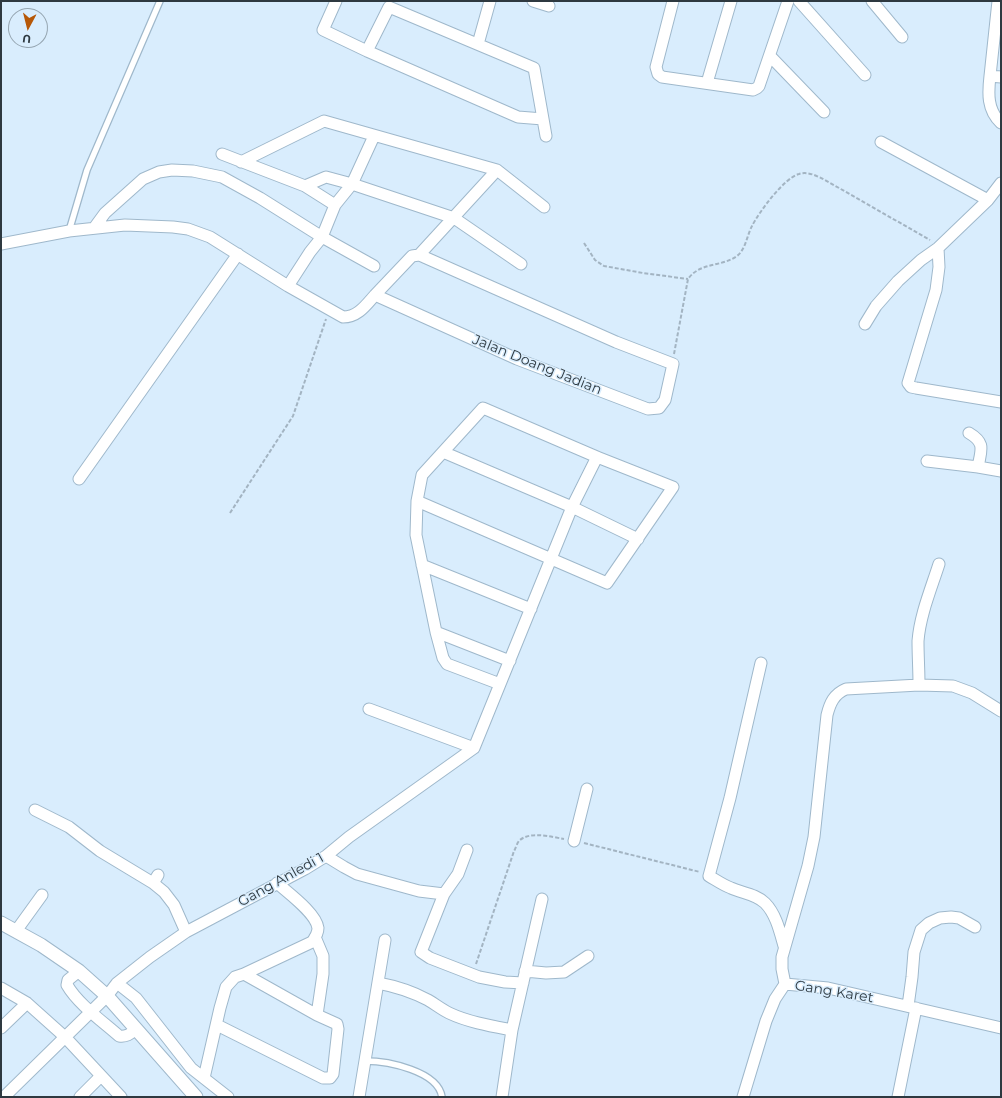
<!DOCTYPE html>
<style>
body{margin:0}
#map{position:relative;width:1002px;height:1098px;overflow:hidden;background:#d9edfd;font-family:Montserrat,sans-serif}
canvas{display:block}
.frame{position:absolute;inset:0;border:2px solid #2e3940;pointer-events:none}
.north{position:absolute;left:8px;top:8px;width:40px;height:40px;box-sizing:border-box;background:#d9edfd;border:1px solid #95a5b1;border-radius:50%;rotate:187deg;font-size:11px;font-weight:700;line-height:16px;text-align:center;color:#2e3940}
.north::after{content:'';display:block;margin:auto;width:14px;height:18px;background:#b65808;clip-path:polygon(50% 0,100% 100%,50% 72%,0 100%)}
</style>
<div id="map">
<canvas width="1002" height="1098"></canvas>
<div class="frame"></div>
<div class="north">U</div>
</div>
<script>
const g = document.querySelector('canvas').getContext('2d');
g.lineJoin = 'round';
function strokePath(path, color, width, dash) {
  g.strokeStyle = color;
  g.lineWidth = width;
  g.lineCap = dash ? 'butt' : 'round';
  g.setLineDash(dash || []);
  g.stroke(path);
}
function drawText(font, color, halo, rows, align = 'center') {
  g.font = font + ' Montserrat,sans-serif';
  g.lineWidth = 3;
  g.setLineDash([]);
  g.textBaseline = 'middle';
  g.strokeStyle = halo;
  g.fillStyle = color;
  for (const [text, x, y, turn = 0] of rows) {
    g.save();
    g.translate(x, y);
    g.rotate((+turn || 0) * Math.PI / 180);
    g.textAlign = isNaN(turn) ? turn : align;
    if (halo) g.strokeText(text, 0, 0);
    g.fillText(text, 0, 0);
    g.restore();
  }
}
const path = new Path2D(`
 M584,243L595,260L604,266L643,273L688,279
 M674,354L688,279C700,262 722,267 737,256C746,249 747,235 752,226C759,212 784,178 799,174C808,171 817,176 825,180L930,240
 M230,513L293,416L326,319
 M584,843L700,872
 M476,964L514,851C516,848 517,842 520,840C531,831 552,837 564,839`);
const service = new Path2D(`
 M69,231L87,170L160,1
 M365,1061C388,1061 438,1071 442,1097`);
const minor = new Path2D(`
 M336,1L323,30L367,51
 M533,1L549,6
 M673,1L656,67L658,74L662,77L753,90L757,88L759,86L788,1
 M799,1L865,75
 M872,1L902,37
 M998,1L990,76L1001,77
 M478,44L490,1
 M770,56L824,112
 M990,76C988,93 987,110 1001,123
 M707,83L731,1
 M543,119L518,117L367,51L389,7L534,68L546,136
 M881,142L988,200
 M222,154L305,186L335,205
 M241,162L324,121L497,170L544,207
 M305,186L326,177L352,184L454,218L521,264
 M94,228L105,213L143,179L159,172L172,170L193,171L222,177L260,198L322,237L374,266
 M1,244L69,231L125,225L173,227L188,229L210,237L288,286L343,317C358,317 366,305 375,295L517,359L648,409L659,408L665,400L673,364L616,342L424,257L419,255L412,256L375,295
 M938,248L939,267L936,290L908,383L911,387L916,388L1001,402
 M419,255L497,170
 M288,286L310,252L322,237L335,205L352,184L374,136
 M865,324L876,306L898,281L921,260L938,248L988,200L1001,183
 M969,433C986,443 981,450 978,467
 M443,452L572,507L638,539
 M927,461L978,467L1001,471
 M79,479L238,254
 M417,501L607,583L673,487L597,457
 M422,565L531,609
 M436,632L510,661
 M761,663L730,798L709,876C716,880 723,885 731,888C742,893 756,894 765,903C776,914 780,932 784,946
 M919,685C919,670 918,656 918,641C920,615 931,589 939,564
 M369,709L474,748
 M474,748L572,507L597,457L483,408L422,475L417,501L416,535L436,632L443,658L447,664L500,684
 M35,810L69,827L100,851L153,883L164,892L174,905L186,932
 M574,841L587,789
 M467,850L458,874L444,894L421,952L430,958L479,977L505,982L523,983
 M326,856L344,867L357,874L419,891L444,894
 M153,883L158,875
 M16,931L42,895
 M315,937L323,956V974L317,1015
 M79,971L68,980L67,985C78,1004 102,1021 119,1036C127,1037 130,1034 136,1029
 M525,971L546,973L564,972L588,956
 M117,983L136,998L191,1068L228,1097
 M378,983C394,986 413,992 428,1000C435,1004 441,1009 449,1013C468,1022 491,1026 512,1030
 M785,984L782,969V957L808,866L814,837L827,715C830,703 834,694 846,689L919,685L953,686L972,693L1001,711
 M1,988L27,1003L65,1037L121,1097
 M908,1006L912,977L914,952L921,930L929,923L940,918L951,917L959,918L975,927
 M217,1025L323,1078H330L333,1074L338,1029L337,1024L317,1015L244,974
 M1,1028L27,1003
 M204,1078L220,1008L226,987L235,977L244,974L312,942C315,938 318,933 318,928C316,913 288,893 277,883
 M4,1097L107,996L117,983L150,957L186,932L305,869L326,856L349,837L474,748
 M80,1097L101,1076
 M359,1097L385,940
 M502,1097L512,1030L542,899
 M743,1097L766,1021L775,999L785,984L828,988L1001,1028
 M898,1097L916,1008`);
const tertiary = new Path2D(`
 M1,923L41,945L79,971L107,996L196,1097`);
const streetNames = [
 ["Jalan Doang Jadian",537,365,22],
 ["Gang Anledi 1",281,880,-29],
 ["Gang Karet",834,992,9]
];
strokePath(service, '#9fb8cb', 8);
strokePath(minor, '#9fb8cb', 13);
strokePath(tertiary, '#9fb8cb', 15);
strokePath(path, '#a3b4c2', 2, [4, 2]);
strokePath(service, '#fff', 5.5);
strokePath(minor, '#fff', 11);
strokePath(tertiary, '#fff', 13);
drawText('14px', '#2e3940', '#d9edfd', streetNames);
</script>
